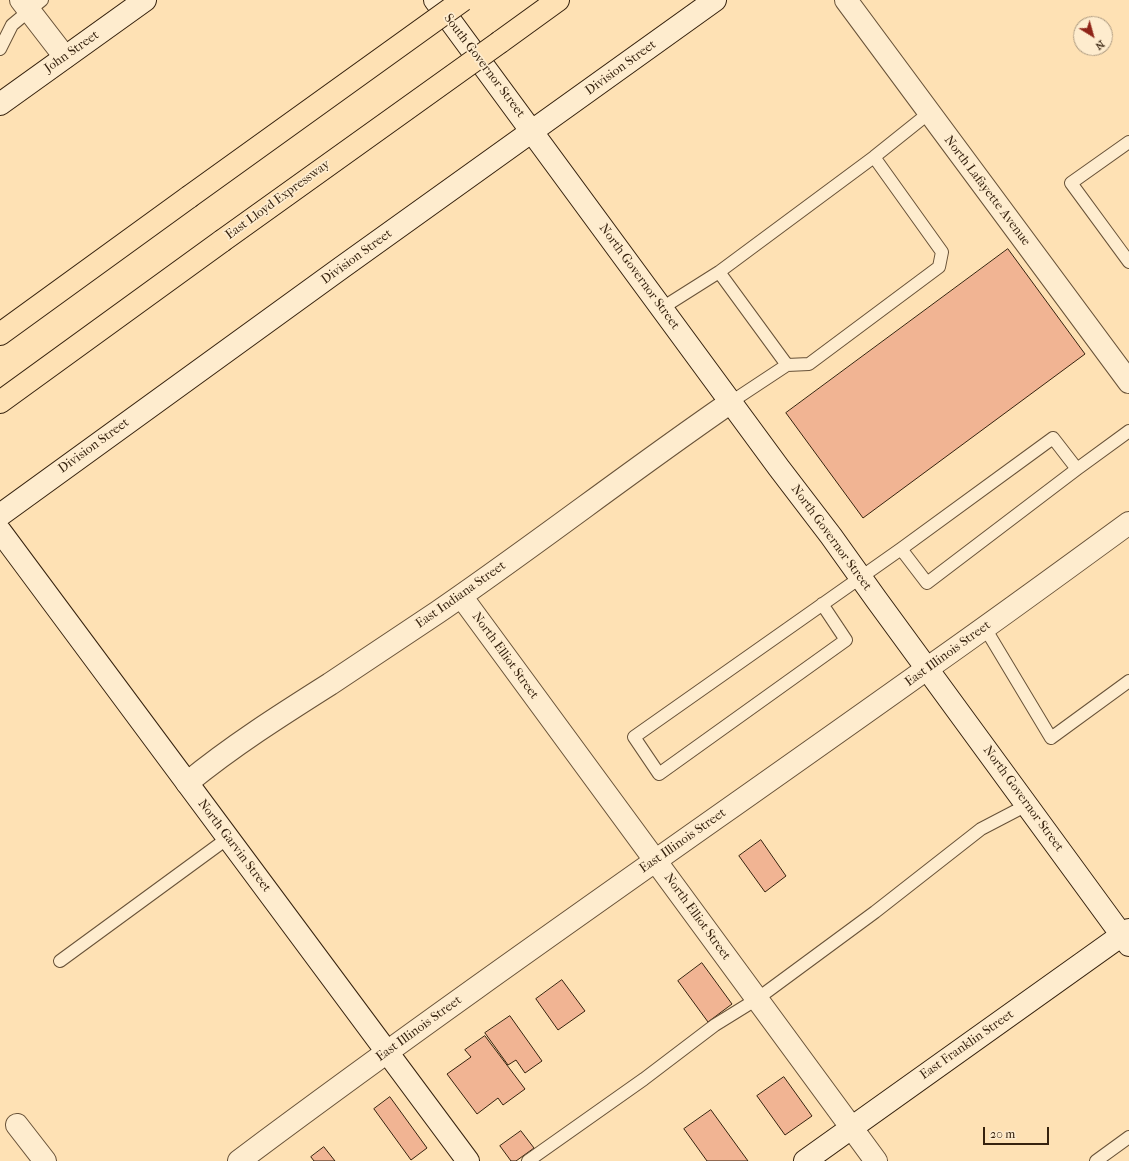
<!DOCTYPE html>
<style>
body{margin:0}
#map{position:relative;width:1129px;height:1161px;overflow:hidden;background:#fee1b4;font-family:"IM FELL French Canon",serif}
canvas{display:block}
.north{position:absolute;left:1073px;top:16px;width:40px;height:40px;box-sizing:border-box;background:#feecce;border:1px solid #ae9b81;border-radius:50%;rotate:143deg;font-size:11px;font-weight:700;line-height:16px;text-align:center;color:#36220e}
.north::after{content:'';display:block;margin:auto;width:14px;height:18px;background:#8f2418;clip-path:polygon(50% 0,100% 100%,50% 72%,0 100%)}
.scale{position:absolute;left:983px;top:1127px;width:66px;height:18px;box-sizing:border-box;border:2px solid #36220e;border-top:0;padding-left:5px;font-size:12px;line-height:14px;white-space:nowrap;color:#36220e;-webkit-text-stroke:3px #feecce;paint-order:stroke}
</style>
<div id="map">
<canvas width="1129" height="1161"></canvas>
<div class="north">N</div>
<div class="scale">20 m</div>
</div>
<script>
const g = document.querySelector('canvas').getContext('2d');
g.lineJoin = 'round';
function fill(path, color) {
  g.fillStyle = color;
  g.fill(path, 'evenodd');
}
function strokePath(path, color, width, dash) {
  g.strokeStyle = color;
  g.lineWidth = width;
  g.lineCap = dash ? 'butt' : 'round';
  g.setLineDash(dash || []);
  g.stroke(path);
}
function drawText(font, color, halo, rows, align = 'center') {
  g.font = font + ' "IM FELL French Canon",serif';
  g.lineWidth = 3.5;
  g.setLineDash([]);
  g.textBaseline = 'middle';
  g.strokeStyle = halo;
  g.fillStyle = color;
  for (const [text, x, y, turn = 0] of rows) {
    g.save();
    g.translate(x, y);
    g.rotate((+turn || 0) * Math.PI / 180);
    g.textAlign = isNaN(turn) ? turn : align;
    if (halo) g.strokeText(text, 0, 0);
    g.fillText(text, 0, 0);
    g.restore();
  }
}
const building = new Path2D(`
 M1008,249L1085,354L863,518L786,413Z
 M761,840L786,876L765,892L739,856Z
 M702,963L732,1004L708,1022L678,981Z
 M562,980L585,1011L558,1030L536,999Z
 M510,1016L542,1061L525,1073L516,1060L508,1065L485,1033Z
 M485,1036L525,1089L503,1105L498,1098L477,1114L447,1074L471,1057L465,1050Z
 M784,1077L812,1116L785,1135L757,1096Z
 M390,1097L427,1148L411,1160L374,1109Z
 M711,1110L748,1161H707L684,1129Z
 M521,1131L534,1148L516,1161H511L500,1146Z
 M324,1147L335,1161H314L311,1157Z`);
const lane = new Path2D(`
 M0,49L12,25L42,0
 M1129,142L1071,183L1129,262
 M719,272L787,365
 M662,308L719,272L874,157L929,113
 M731,402L787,365L809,364L939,267L942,252L874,157
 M901,549L927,583L1077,469L1129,431
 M822,604L846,640L659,774L634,737C723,674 812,612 901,549C952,512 1003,475 1053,438L1077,469
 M985,628L1051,738L1129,681
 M60,961L228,838
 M528,1161L644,1079L715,1025L757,999L875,912L981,829L1027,805
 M1096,1161L1129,1137`);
const street = new Path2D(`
 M21,0L65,57
 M846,0L1129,382
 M461,596L876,1161
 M187,783C232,746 281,715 330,684C366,660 402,636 438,612C537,544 632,470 731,402
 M17,1125L45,1161
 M239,1161C465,992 698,832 928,668C995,621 1062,572 1129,523`);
const secondary = new Path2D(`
 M435,0L779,468L831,536L876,599L1129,945
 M0,104L145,0
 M0,515L341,268L715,0
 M0,531L468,1161
 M805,1161L1129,930`);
const highway = new Path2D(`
 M500,42L558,0
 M0,334L189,197
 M0,402L222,241`);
const highwayBridge = new Path2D(`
 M189,197L463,0
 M222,241L500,42`);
const streetNames = [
 ["John Street",72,52,-35],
 ["South Governor Street",484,66,53],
 ["Division Street",621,68,-36],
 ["North Lafayette Avenue",987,191,53],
 ["East Lloyd Expressway",278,200,-36],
 ["Division Street",357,257,-36],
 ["North Governor Street",639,277,54],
 ["Division Street",94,446,-36],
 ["North Governor Street",831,538,54],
 ["East Indiana Street",461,595,-35],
 ["East Illinois Street",948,654,-36],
 ["North Elliot Street",505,656,54],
 ["North Governor Street",1023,799,54],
 ["East Illinois Street",683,841,-35],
 ["North Garvin Street",234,846,53],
 ["North Elliot Street",697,917,54],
 ["East Illinois Street",419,1029,-36],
 ["East Franklin Street",967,1045,-35]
];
fill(building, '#f1b493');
strokePath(building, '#36220e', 1);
strokePath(lane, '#685238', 14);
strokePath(street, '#685238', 24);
strokePath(secondary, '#36220e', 24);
strokePath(highway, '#36220e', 24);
strokePath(lane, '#feecce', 12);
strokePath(street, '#feecce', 22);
strokePath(secondary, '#feecce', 22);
strokePath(highway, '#fee1b4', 22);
strokePath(highwayBridge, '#36220e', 24, []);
strokePath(highwayBridge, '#fee1b4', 22);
drawText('13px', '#36220e', '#feecce', streetNames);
</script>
